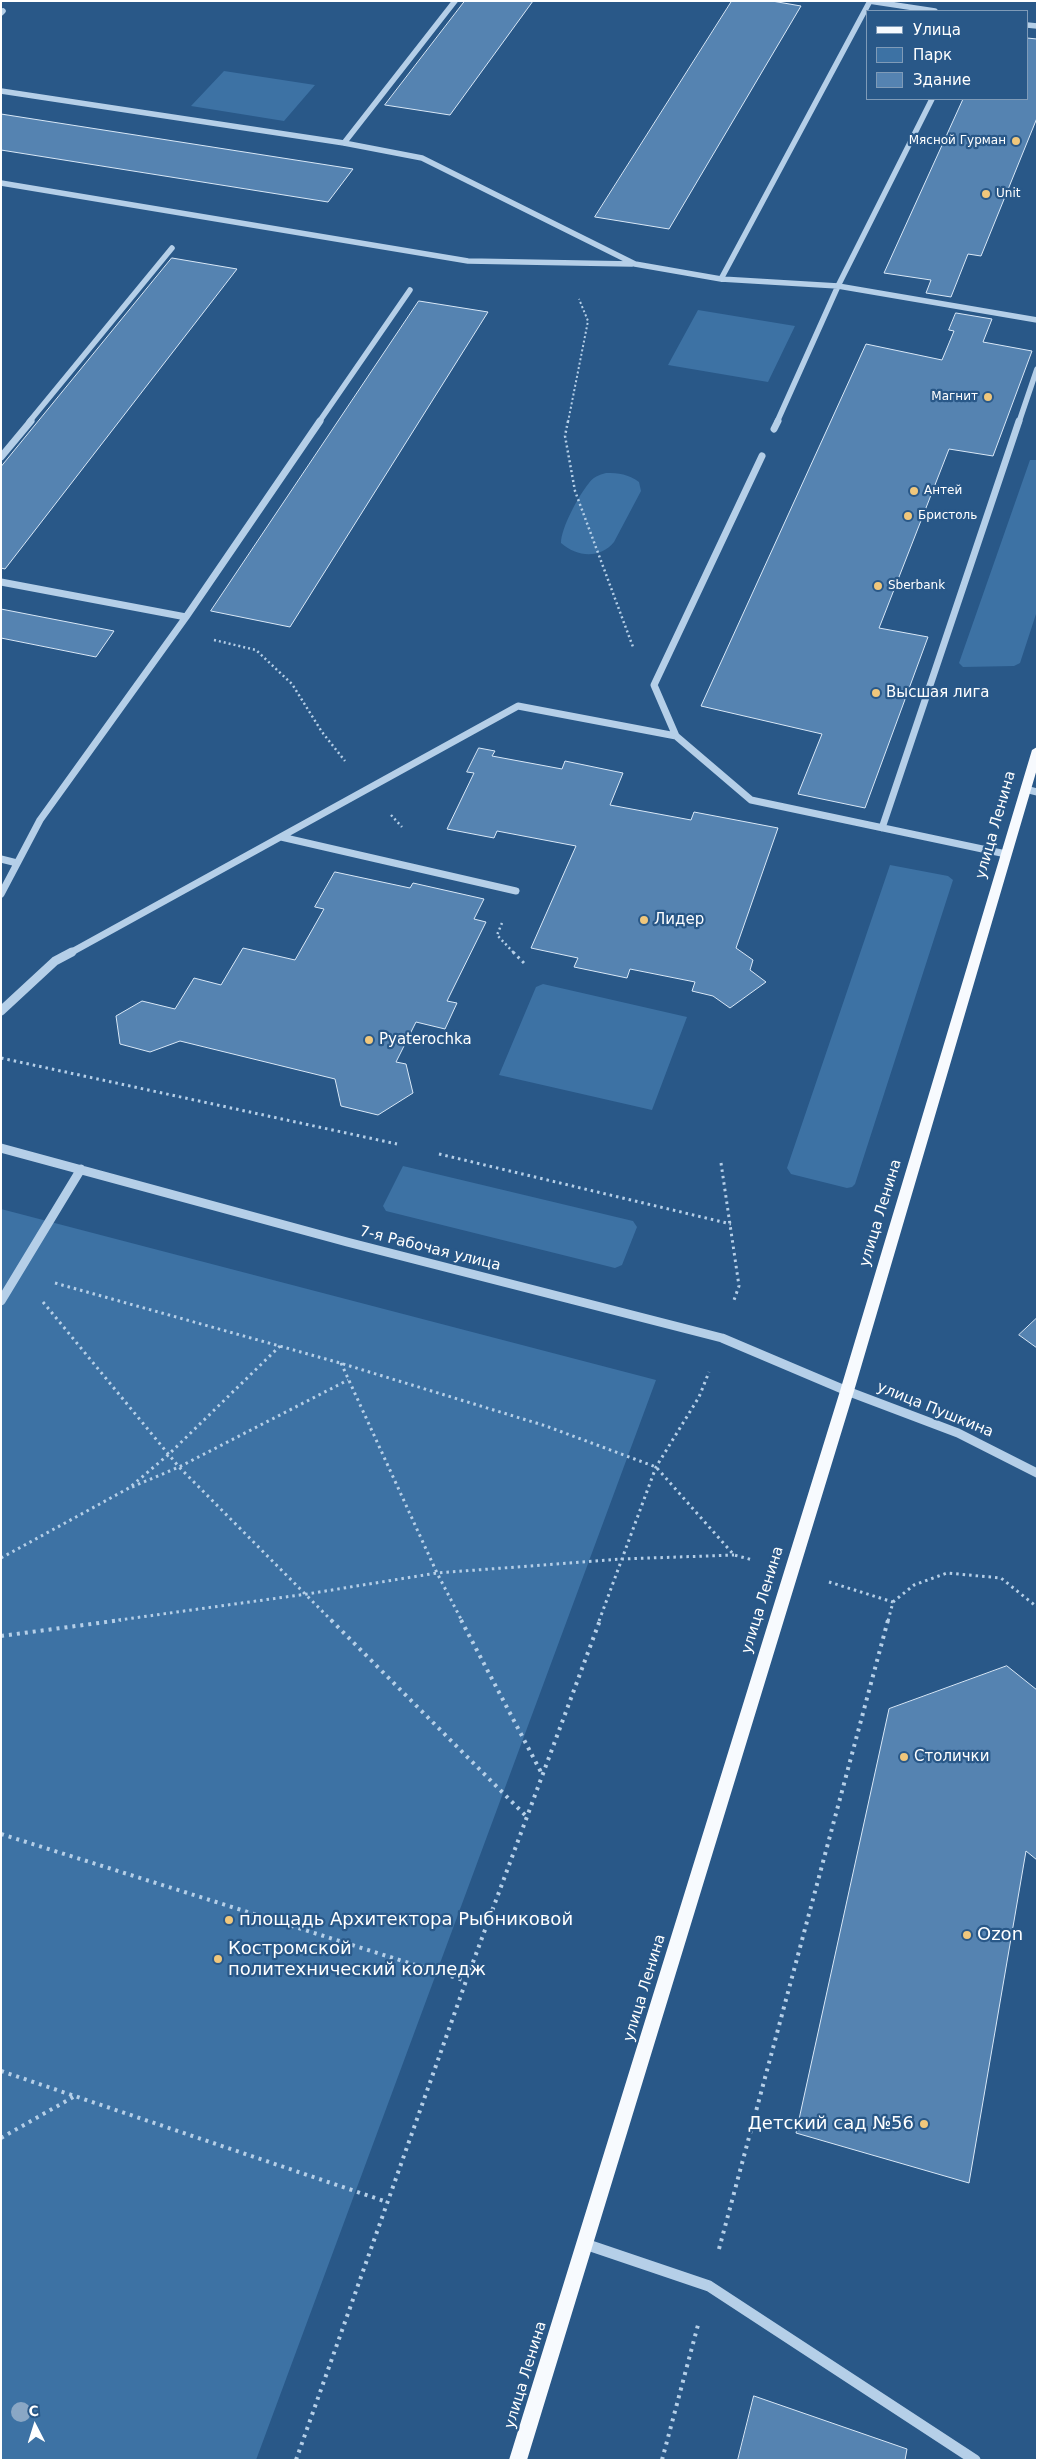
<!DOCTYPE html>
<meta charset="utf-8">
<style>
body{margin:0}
#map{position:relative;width:1038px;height:2461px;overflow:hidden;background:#295888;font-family:"DejaVu Sans",sans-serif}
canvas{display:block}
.frame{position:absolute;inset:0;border:2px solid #fff;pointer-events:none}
.legend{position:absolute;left:866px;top:10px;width:162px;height:90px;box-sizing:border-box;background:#295888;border:1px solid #7f9bb8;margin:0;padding:6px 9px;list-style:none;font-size:15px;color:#fff}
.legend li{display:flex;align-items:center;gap:10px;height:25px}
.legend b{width:25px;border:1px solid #7f9bb8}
.north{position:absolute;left:10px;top:2401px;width:50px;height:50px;-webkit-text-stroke:4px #295888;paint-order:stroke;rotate:355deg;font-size:14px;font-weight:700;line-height:20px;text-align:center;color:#fff}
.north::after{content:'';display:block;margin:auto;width:18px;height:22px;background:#fff;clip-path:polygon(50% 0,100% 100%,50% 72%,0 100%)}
</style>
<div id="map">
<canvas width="1038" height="2461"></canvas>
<div class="frame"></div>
<ul class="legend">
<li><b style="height:6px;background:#f7fafe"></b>Улица</li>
<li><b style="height:14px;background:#3d72a4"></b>Парк</li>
<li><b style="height:14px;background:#5583b1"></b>Здание</li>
</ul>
<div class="north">С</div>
</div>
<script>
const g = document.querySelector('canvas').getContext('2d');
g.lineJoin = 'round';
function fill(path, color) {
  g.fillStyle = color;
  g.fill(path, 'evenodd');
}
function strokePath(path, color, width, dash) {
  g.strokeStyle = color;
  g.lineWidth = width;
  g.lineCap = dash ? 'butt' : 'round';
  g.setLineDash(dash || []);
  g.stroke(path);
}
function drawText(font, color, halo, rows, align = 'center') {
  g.font = font + ' "DejaVu Sans",sans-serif';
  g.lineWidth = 4.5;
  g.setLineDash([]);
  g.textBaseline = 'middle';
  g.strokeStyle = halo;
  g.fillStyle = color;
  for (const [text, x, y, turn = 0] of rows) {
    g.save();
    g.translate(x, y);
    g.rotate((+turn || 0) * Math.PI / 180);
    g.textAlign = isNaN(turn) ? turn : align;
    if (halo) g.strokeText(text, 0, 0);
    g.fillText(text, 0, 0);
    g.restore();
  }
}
const green = new Path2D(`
 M224,71L315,85L284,121L191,106Z
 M698,310L795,326L768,382L668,365Z
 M1030,460H1037V611L1020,663L1014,666L963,667L959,663Z
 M606,473C619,473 628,474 639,482L641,491L614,542C600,559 577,557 561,543C561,528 579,495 589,483C593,477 599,475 606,473Z
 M890,865L948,876L953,880L855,1184L852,1187L847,1188L791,1174L787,1168Z
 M543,984L687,1017L652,1110L499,1075L536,987Z
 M403,1166L633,1221L637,1227L622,1265L615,1268L386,1211L383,1206Z
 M1,1209L656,1380L256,2460H1Z`);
const building = new Path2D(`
 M465,1H533L450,115L385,105Z
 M732,1H772L801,6L669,229L595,217Z
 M1027,38L1037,39V118L981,256L968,254L951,297L926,293L931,280L884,273L963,99H1027Z
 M1,114L353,169L328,202L1,150Z
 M172,258L237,269L5,569L1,568V467Z
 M419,301L488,312L290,627L211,611Z
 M956,313L992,319L983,342L1032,351L993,456L949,449L881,623L879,628L928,637L865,808L798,794L822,734L701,706L866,344L942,360L954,331L949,330Z
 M1,609L114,631L96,657L1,638Z
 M479,748L495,751L492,756L562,769L565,761L623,773L610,805L691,820L694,812L778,828L736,948L753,960L750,970L766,982L730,1008L713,996L692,991L695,982L630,969L627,978L574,967L578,958L531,948L576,846L497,831L494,838L447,829L474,773L467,772Z
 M335,872L410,888L413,883L484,899L474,919L486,922L447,1001L457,1003L445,1029L416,1022L396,1062L406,1064L413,1093L378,1115L341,1106L335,1079L180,1041L150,1052L120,1044L116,1016L142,1001L175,1009L194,978L221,985L243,948L295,960L324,909L315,907Z
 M1037,1318V1348L1019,1335Z
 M1007,1666L1037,1690V1860L1026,1851L969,2183L796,2133L889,1709Z
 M754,2396L907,2449L905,2460H738Z`);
const pathFar3 = new Path2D(`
 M568,422L588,321L579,299`);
const pathFar2 = new Path2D(`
 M568,421L565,436L575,491L633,647
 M214,640L256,650L292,684L322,732L345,761
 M391,815L402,827
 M502,923L497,935L514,953`);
const pathFar1 = new Path2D(`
 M513,952L525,964
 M1,1058L397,1144
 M439,1154L731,1224
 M721,1163L739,1286L733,1303
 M55,1283L340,1363L546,1426L656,1467L734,1555L753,1560
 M43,1302L179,1467L332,1621
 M341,1363L437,1573L462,1621
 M132,1487L179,1467L348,1380
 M1,1558L129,1488L168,1455L280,1346
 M829,1582L893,1602
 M112,1621L307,1594L437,1573L622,1559L734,1555
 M599,1621L656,1467L699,1397L709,1372
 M888,1621L893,1602L914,1585L947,1573L1001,1578L1037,1607`);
const path = new Path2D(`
 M331,1620L527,1817
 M461,1620L542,1774
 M1,1636L121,1620
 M1,1834L466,1981
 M1,2071L387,2202
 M1,2138L75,2096
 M719,2249L888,1620
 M296,2460L466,1981L600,1620
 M662,2460L698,2325`);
const minorFar3 = new Path2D(`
 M869,1L935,11
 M1,13L3,11
 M1027,25L1037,26
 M1,91L344,143L422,158L635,264L721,279L838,286L1037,320
 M344,143L455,1
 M1,183L468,261L632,264
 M721,279L870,1
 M29,422L172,248
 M319,422L410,290
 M777,422L838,286L932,99
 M1019,422L1037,369`);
const minorFar2 = new Path2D(`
 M774,429L778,421
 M762,456L654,685L676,736L751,800L1006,854
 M1,457L31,421
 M1,582L186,617L40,820L1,894
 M186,617L320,421
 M1025,789L1037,792
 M882,828L1019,421
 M281,837L516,891
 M1,859L17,863
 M70,953L518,706L676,736`);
const minorFar1 = new Path2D(`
 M1,1011L55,961L72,952
 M1,1148L347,1242L722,1338L847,1391L958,1433L1037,1473
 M1,1301L81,1169`);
const minor = new Path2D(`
 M585,2244L709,2286L975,2460`);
const major = new Path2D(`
 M1037,747V769L854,1391L527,2460H509L840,1391L1032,750Z`);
const trees = [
 [21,2412]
];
const markers = [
 [1016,141,5,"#f0c77c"],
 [986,194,5,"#f0c77c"],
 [988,397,5,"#f0c77c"],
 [914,491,5,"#f0c77c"],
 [908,516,5,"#f0c77c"],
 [878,586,5,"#f0c77c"],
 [876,693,5,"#f0c77c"],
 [644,920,5,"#f0c77c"],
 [369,1040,5,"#f0c77c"],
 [904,1757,5,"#f0c77c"],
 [229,1920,5,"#f0c77c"],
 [967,1935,5,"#f0c77c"],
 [218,1959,5,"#f0c77c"],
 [924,2124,5,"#f0c77c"]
];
const farPoinames = [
 ["Мясной Гурман",1006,141,"right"],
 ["Unit",996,194],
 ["Магнит",978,397,"right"],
 ["Антей",924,491],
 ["Бристоль",918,516],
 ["Sberbank",888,586]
];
const poiNames = [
 ["Высшая лига",886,693],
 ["Лидер",654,920],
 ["Pyaterochka",379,1040],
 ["Столички",914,1757]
];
const streetNames = [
 ["улица Ленина",996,825,-74],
 ["улица Ленина",881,1213,-73],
 ["7-я Рабочая улица",430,1249,14],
 ["улица Пушкина",935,1410,22],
 ["улица Ленина",763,1600,-73],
 ["улица Ленина",645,1988,-73],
 ["улица Ленина",526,2375,-73]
];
const nearPoinames = [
 ["площадь Архитектора Рыбниковой",239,1920],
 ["Ozon",977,1935],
 ["Костромской",228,1949],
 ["политехнический колледж",228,1970],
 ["Детский сад №56",914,2124,"right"]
];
fill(green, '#3d72a4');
fill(building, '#5583b1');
strokePath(building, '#d9e8f7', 1);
strokePath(pathFar3, '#b5cfe8', 2, [2, 2.5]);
strokePath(pathFar2, '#b5cfe8', 2.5, [2, 3]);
strokePath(pathFar1, '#b5cfe8', 3, [2.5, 4]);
strokePath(path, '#b5cfe8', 4, [3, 5]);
strokePath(minorFar3, '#b5cfe8', 5.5);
strokePath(minorFar2, '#b5cfe8', 7);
strokePath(minorFar1, '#b5cfe8', 9);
strokePath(minor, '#b5cfe8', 11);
fill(major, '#f7fafe');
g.fillStyle = '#8aa7c5';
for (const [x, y] of trees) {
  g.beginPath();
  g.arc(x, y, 10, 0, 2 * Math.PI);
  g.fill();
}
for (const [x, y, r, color] of markers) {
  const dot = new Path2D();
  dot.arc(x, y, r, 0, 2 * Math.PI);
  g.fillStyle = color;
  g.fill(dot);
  strokePath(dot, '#295888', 2);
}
drawText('12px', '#fff', '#295888', farPoinames, 'left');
drawText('15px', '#fff', '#295888', poiNames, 'left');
drawText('15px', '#fff', '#295888', streetNames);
drawText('18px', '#fff', '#295888', nearPoinames, 'left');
</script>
